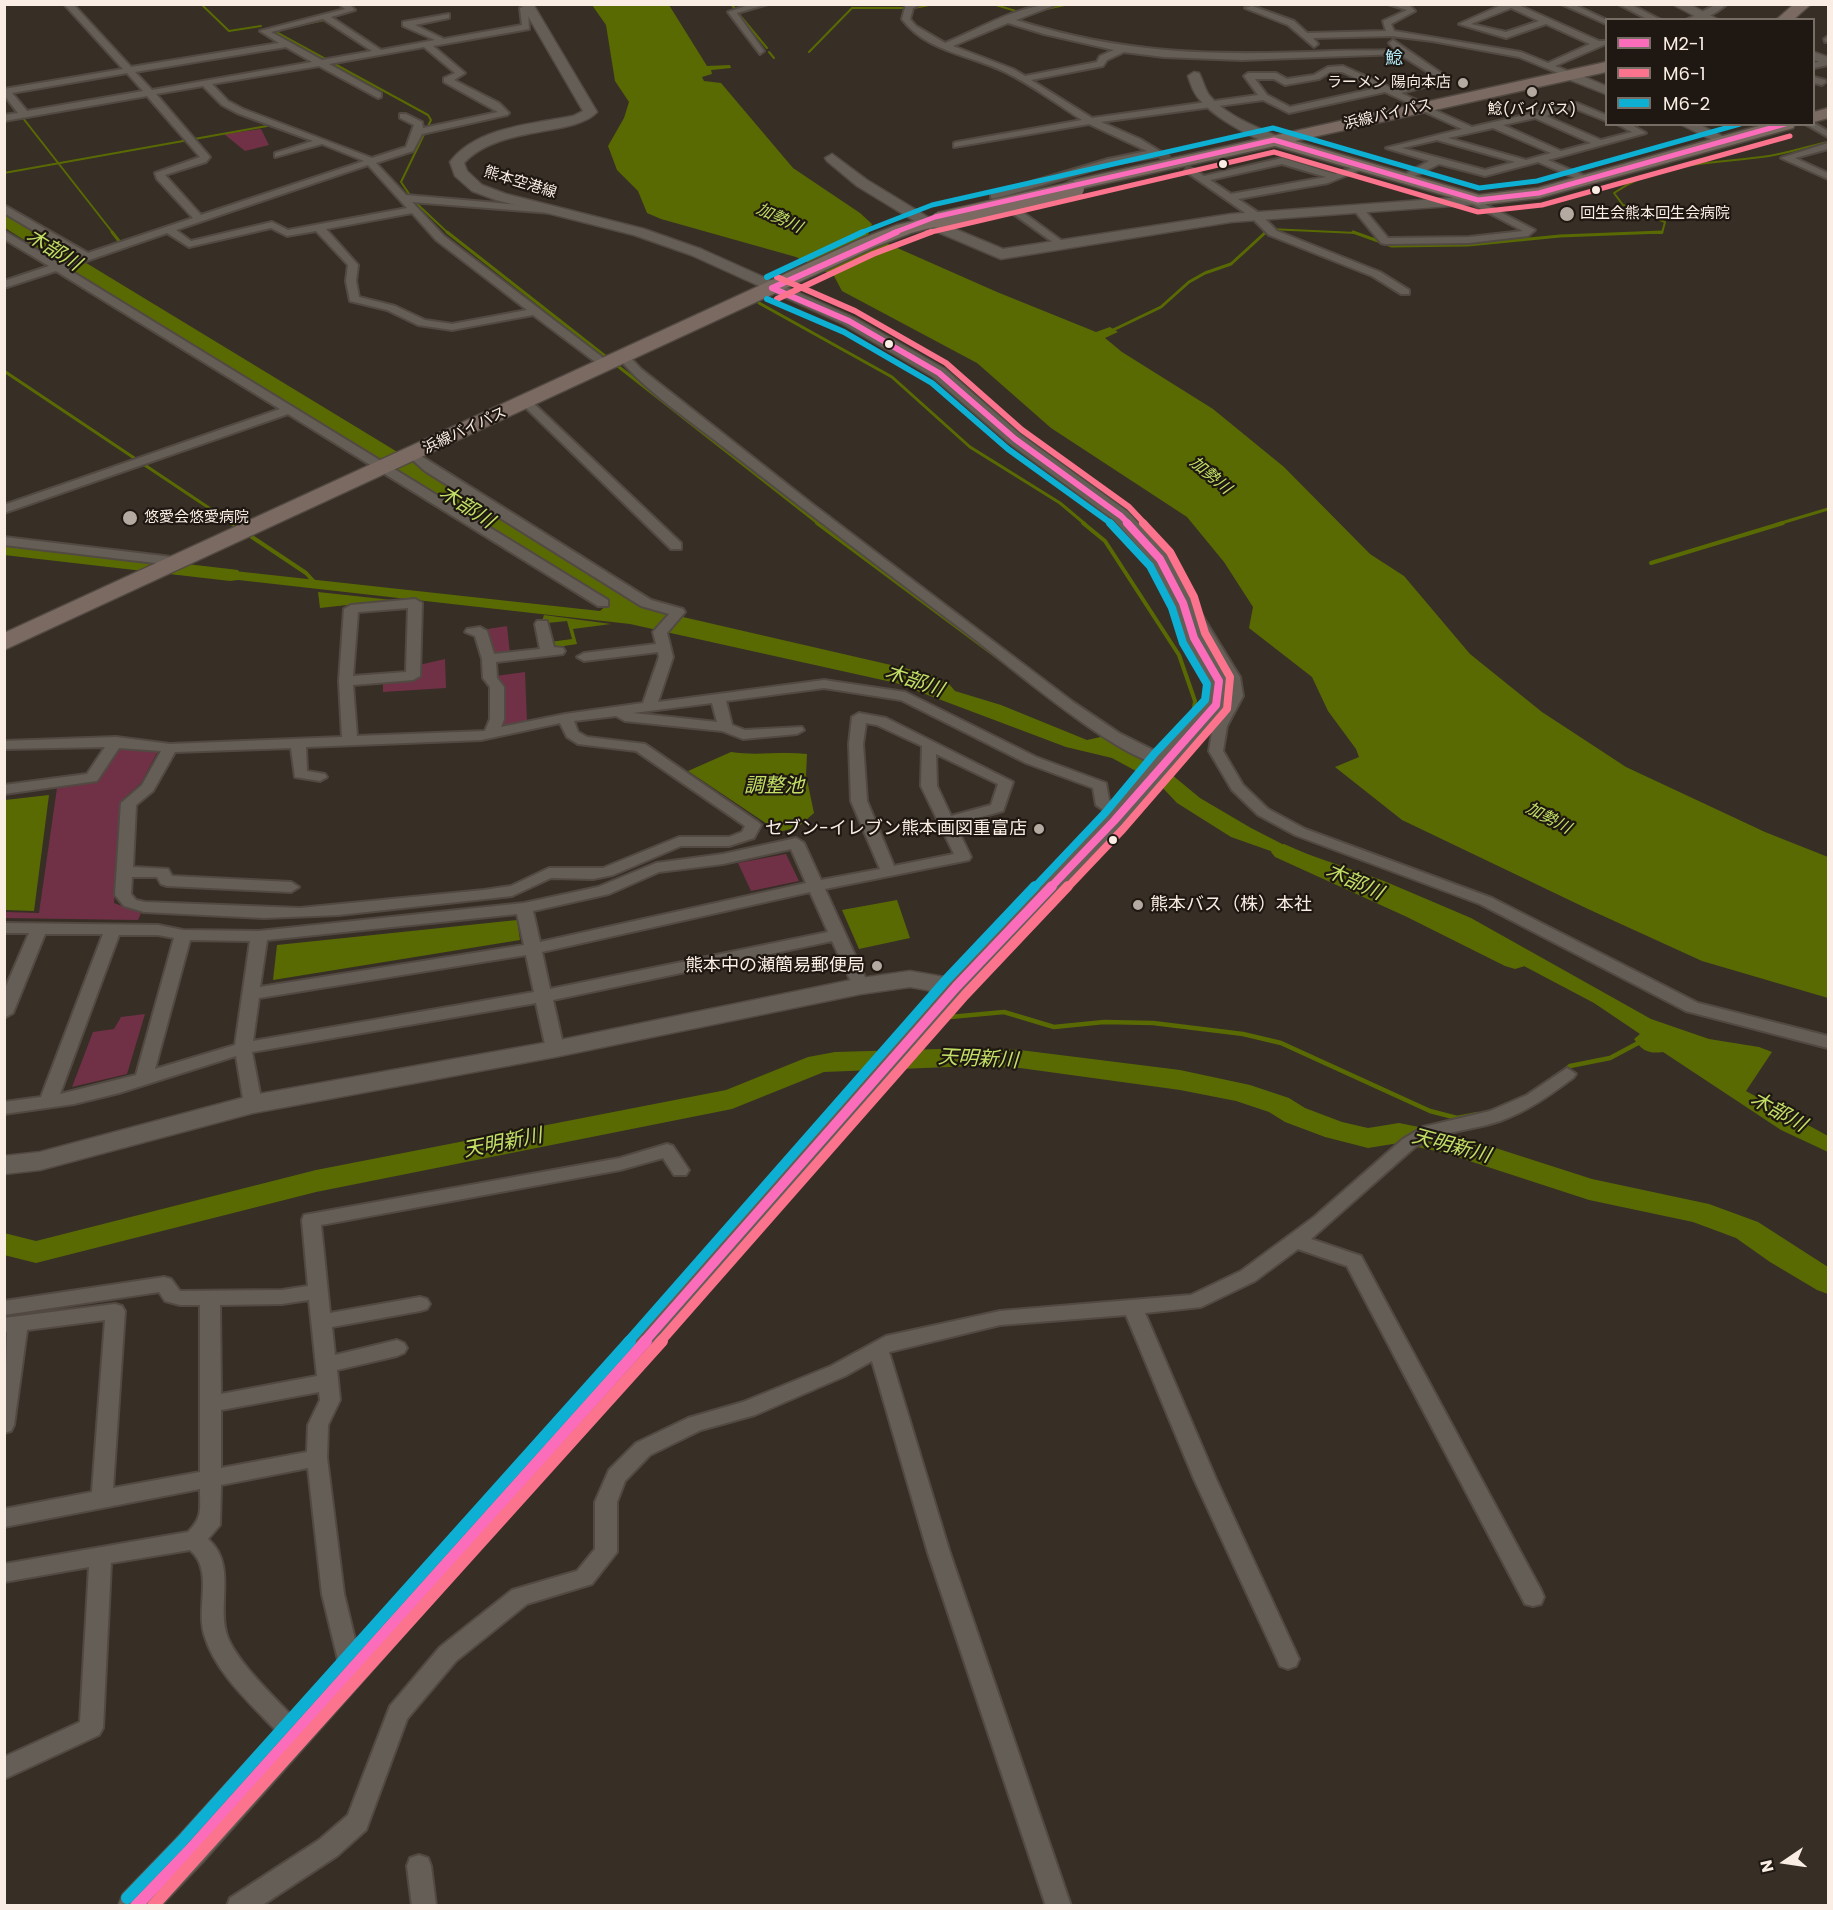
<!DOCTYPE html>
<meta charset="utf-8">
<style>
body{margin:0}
#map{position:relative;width:1833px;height:1910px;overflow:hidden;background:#372e26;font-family:Poppins,sans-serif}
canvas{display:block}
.frame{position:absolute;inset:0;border:6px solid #f9ede4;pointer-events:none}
.legend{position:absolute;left:1605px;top:18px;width:210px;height:108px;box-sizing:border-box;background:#1f1711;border:2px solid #766d65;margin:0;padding:8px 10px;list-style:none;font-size:18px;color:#f9ede4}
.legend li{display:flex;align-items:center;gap:12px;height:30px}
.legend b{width:30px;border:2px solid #766d65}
.north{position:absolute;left:1755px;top:1832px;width:60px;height:60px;-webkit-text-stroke:4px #1f1711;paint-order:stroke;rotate:257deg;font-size:16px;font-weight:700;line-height:24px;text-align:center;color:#f9ede4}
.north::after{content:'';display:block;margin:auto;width:21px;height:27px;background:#f9ede4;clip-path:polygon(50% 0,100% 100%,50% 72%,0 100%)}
</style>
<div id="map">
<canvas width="1833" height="1910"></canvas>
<div class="frame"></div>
<ul class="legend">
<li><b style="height:8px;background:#fb6dba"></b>M2-1</li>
<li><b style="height:8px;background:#fc738d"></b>M6-1</li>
<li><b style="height:8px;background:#0dafd3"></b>M6-2</li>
</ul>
<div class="north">N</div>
</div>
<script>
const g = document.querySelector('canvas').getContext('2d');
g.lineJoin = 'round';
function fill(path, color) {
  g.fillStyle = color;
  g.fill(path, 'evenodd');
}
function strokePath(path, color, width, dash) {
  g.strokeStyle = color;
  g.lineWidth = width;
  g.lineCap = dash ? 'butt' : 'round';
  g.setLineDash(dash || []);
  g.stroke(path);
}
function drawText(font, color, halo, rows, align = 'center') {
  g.font = font + ' Poppins,"Noto Sans JP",sans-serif';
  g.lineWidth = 4.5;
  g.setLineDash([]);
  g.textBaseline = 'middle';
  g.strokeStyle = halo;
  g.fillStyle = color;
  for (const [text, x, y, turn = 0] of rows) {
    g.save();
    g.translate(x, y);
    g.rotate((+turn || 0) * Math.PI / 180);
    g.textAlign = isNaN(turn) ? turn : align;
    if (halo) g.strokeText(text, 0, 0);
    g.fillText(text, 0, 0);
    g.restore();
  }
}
const green = new Path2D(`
 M261,129L269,145L245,151L224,134Z
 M507,626L510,654L493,656L488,629Z
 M445,659L446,688L383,692V682L418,678L419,665Z
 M525,672L527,722L501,728L502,685L496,676Z
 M119,746L158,751L141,783L122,800L114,903L141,913L138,920L5,918V912L39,913L57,788L97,781Z
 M786,854L799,881L751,891L738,863Z
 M145,1014L127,1074L72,1087L93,1032L114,1029L121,1017Z`);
const water = new Path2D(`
 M592,5H669L707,66L730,65L731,68L711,70L712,74L702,77L704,81L721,83L793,168L860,213L872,224L868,235L997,292L1096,332L1110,327L1118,332L1105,338L1122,352L1213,409L1284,467L1370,554L1404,576L1470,654L1542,712L1626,767L1765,832L1828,857V998L1702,961L1588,909L1402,820L1335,767L1359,757L1356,749L1328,711L1312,677L1249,628L1253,607L1224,562L1187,517L1051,428L977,363L842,291L834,276L796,257L661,219L647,213L638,191L617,170L608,146L624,118L629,102L615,81L606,25Z
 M4,213L646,603L683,617L930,674L949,684L955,691L1001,705L1087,740L1105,736L1154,760L1200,798L1251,828L1290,848L1384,881L1471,918L1651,1019L1709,1039L1759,1047L1772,1052L1746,1091L1828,1136V1152L1781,1130L1663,1052C1649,1054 1642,1051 1634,1039L1640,1034L1594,1003L1378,889L1231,837L1177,803L1158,783L1112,758L1066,747L896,683L630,624L185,574L198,567L600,611L609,603L5,228Z
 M318,592L392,600L320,608Z
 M544,615L611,624L573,629L577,644L551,648L550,642L572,639L567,621L547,623L542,621Z
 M731,752C756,756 781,751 807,754L806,775L814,813L798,827L779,832L688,771Z
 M49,795L34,911L5,910V800Z
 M897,900L910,938L859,949L842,910Z
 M517,920L520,940L273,980L277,945Z`);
const streamFar3 = new Path2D(`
 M201,4L229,31L261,26
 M731,4L736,10L741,8
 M993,4L1022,13
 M1033,12L1069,4
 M738,13L767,48
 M295,26L325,20
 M281,29L276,32L428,115L431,120L401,182L414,201L448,233
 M769,52L774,58
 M809,52L852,8H914L934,4
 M19,113L113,233
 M4,173L267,126
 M1264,233L1269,229L1357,233
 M1648,233H1662L1665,222L1623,205L1614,193C1661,160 1715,164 1769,156C1789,153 1808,146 1828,142`);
const streamFar2 = new Path2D(`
 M112,232L119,241
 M447,232L819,524
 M1353,232L1392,246L1468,245L1560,236L1662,232
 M759,303L892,377L970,447L1060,503L1085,524
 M1111,331L1161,307L1189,282L1205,273L1231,264L1266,232
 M4,371L233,524
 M1778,524L1828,509`);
const streamFar1 = new Path2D(`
 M231,523L306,573L316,584
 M817,523L1004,662
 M1083,523L1105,541L1179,655L1195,701L1192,722
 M1651,563L1783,523`);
const stream = new Path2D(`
 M950,1017L1004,1012L1054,1027L1104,1022L1153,1023L1243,1034L1281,1043L1430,1111L1457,1118L1478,1114
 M1564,1071L1570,1066L1610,1058L1642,1041`);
const river = new Path2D(`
 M4,543L230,569L238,570L241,575L238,580L230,581L4,555Z
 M1284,844L1425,905L1525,954L1529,960L1525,966L1515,969L1505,966L1407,917L1275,857L1271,852L1275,847Z
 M975,1048L1020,1050L1180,1070L1250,1085L1289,1098L1305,1108L1342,1122L1368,1128L1399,1123L1449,1133L1592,1179L1709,1204L1758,1222L1828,1267V1294L1817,1290L1770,1262L1736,1238L1693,1222L1589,1200L1445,1153L1399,1143L1368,1148L1325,1137L1285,1122L1269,1112L1236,1101L1180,1090L1020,1068L975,1066L824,1072L732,1109L316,1192L36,1263L4,1255V1233L36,1241L316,1170L726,1090L808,1057L835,1052Z`);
const streetTunnel = new Path2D(`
 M1161,155L1190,171`);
const street = new Path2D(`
 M64,4H73L131,67L279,43L260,31L345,9L339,4H349L355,10L331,17L381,50L435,40L403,26V22L449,14V18L415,25L444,39L522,25L520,8L531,5L528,9L529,29L433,46L465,73L454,80L499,103L509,113L507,115L422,134L413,151L376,163L406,195L555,208V212L551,213L412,202L444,236L610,363V367H602L533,315L452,330L418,325L387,310L350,301L346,281L348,265L316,231L287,236L271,228L189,247L167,233L66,268L608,600V606H598L288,414L4,513V505L280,409L56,271L4,288V281L49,266L4,239V231L59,263L78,257L4,213V205L88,253L193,218L157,179L155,173L200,157L147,96L4,121V115L18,113L4,95V89L123,69ZM323,19L372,51L322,60L271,32ZM286,47L312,62L152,90L135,72ZM424,47L455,73L444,78V82L498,112L423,128L422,122L406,114H400V118L414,125L406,147L372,158L243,109L228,101L212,84L319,66L378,98L381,97V93L329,64ZM127,73L143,91L27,111L12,93ZM203,86L222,105L237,113L313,141L275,153V157L322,144L364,161L201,215L165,175L206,162L210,157L156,94ZM368,165L407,208L288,230L272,222L191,241L176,230ZM412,213L436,240L527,310L452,324L425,320L395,306L359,297L356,281L358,265L326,229Z
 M752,4H768L737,13L764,51L760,54L728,12Z
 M906,4H921L913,8L910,19L916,26L945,43C980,29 1019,4 1058,4L1016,20C1126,55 1217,56 1332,51C1351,50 1371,51 1391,50L1394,49L1389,43L1393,40L1451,80L1401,93L1427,105V109L1424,110L1385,92L1289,113L1263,100L1101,122L1140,139L1166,155L1113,164L1002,197L1065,243V247L1061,248L991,198V194L1108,159L1147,151L1089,124L954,147V143L957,142L1082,120C1057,104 1033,86 1007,73C972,55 926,52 902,19ZM1008,23L1044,34L1114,50L1100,56L1097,62L1025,76L1013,69L953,46ZM1124,52L1164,57L1242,60L1399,54L1439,79L1394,89L1343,66L1328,67L1314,75L1287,79L1276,73H1248L1244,76L1258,95L1092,118L1031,80L1103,66L1107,60ZM1330,72H1342L1377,88L1290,107L1267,95L1255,79H1274L1285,85L1319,79Z
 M1388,4L1410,6L1415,11L1391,24L1394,31L1521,52L1548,63L1590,44L1546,24L1506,38L1459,24L1504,4H1516L1599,41H1606V44L1555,66L1573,73V77L1570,78L1519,57L1432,41L1391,36L1313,38L1318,44L1314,47L1288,25L1245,8L1252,6L1294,21L1307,33L1386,31L1383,21L1407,10ZM1511,8L1539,21L1506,32L1471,24Z
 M1561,4H1573L1607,20L1606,24Z
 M1618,4H1630L1661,20H1649Z
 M1717,4H1727C1715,15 1702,20 1686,20Z
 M1828,36V42H1825L1824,39Z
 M1828,59V65L1814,68V63Z
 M1814,77L1825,80L1826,82L1822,85L1814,83Z
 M1577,103L1606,115V121L1576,109L1546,116L1601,140L1632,132L1617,124H1630L1646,133L1548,160L1592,179L1594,181L1589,184L1538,162L1485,176L1439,164L1403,182L1400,181V177L1429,161L1386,148L1462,129L1427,113L1425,111L1430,108L1472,127ZM1535,118L1591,143L1561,151L1503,125ZM1493,128L1551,153L1526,160L1448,138ZM1437,140L1515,162L1485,170L1402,148Z
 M1814,123L1828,131V137L1805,124Z
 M1828,143V149L1795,158L1828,173V179L1781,158Z
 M1282,158L1335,174L1362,164L1367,167L1328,183L1238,199L1259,213L1277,231L1380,272L1409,290V294H1401L1372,276L1269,235L1251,217L1185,171L1193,169L1204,176ZM1282,164L1326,177L1231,194L1210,180Z
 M1471,197L1535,230L1528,236L1469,243L1385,244L1381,243L1353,209L1362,207L1388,238L1469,237L1523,231L1468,202V198Z
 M620,355H628L641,369L811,503L1073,702L1119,733L1169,758L1171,761L1169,764C1135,773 1008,665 977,641C893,577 808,513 725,448C691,421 645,391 618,357Z
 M522,400H530L681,543V549H671L522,404Z
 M413,451L651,600L683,609L685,612L667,633L673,657L658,702L824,680L905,692L1036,757L1106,783L1109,800L1128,815L1125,818H1115L1096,805L1093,788L1026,763L901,700L824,688L726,701L732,725L745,730L802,727L804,730L797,734L743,739L722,731L625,721L616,716L574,721L578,732L587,737L645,744L758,822L761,825L754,838L729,846H681L613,875L593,879L551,878L512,896L339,915L264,918L144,912L124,906L115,895L121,803L142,785L161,751L119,748L97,781L4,794V785L87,774L105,747L4,749V741L116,737L170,744L342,737L339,681L344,609L351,605L415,599L422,603L420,676L413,680L353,685L357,736L485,731L490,719V687L483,678L482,659L475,636L465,632L467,629L480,627L487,631L494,654L540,649L535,624L537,621H547L554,647L563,648L565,651L563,654L496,662L497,678L504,687V719L501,727L565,714L643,703L659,657L658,652L584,661L577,657L584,653L656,644L653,632L669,614L641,606L425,471L407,455ZM408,608L406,672L353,676L358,612ZM712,703L717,722L633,713ZM560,723L567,737L578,744L636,751L745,826L742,832L729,837H679L603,868H549L511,886L484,890L300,908L145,902L136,900L131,894L132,877H157L161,884L167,886L291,892L299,887L291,882L172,876L168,869L133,867L136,805L153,791L175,752L291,748L295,777L320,781L327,777L325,774L307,771L306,747L481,740Z
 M4,537L180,558L187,562L180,566L4,545Z
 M1184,600L1200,612L1240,677L1243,696L1227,726L1223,751L1243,785L1268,809L1305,829L1492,898L1698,1003L1828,1036V1048L1686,1011L1480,904L1295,835L1258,815L1232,790L1209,751L1213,726L1229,696L1226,677L1190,617L1177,604Z
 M859,713L886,718L1013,782L1003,811L955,824L971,857L969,860L825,889L869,986L867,990H855L832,941L553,1000L564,1049L555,1055L546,1049L536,1003L252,1052L262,1104L259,1108H247L244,1104L236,1056L119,1093L74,1104L4,1114V1102L41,1097L103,934H45L13,1013L4,1018V991L29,933H4V923L158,925L183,930L259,931L524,903L598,887L656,863L723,854L796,838L804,843L821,880L880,869L851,801L849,744L852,717ZM866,723L877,725L922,746L921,786L954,854L894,866L867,801L863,744ZM936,754L998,784L991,805L951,816L937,786ZM791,849L806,883L540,942L533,911L609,894L659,872L723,864ZM810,892L828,932L550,989L542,952ZM517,914L524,945L260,987L267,940ZM119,935H158L174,938L136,1075L60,1094ZM190,940L250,941L235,1045L155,1069ZM526,955L534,992L253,1041L259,998Z
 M1567,1068L1576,1074L1573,1078C1550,1095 1528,1111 1500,1121C1470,1131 1443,1130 1415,1147L1311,1239L1361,1256L1541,1590L1544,1597L1541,1604L1533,1606L1525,1604L1347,1266L1298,1249L1255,1281L1201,1307L1145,1313L1216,1479L1299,1659L1296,1666L1288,1669L1280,1666L1277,1659L1194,1479L1126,1315L1000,1325L889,1352L950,1553L1071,1906H1046L928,1553L872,1361L845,1376L755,1415L701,1430L650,1455L625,1481L617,1502V1552L592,1584L527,1604L456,1661L407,1719L366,1830L337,1856L261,1906H227L230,1898L319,1840L348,1815L390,1706L440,1647L512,1590L577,1571L595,1549V1502L609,1470L636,1443L688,1418L743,1402L831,1366L886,1336L1000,1311L1191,1295L1241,1271L1314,1217L1403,1139L1423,1127L1490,1111L1527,1095Z
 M667,1144L673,1146L689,1170L686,1175H674L663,1158L620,1170L321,1225L330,1313L420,1297L427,1299L430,1304L427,1309L420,1311L332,1327L335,1355L397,1340L404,1343L407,1348L404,1353L397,1356L337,1370L340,1400L328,1425L327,1458L344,1594L362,1668L359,1675L351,1678L343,1675L340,1668L322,1594L308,1468L221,1485L220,1525L208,1539C236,1563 218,1602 226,1632C232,1659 281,1703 301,1726L305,1733L301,1740L293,1743L285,1740C256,1708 216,1676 204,1634C196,1607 214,1570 190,1550L111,1563L103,1728L99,1735L4,1779V1757L80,1722L89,1567L4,1582V1564L188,1532C203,1517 200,1509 200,1489L4,1527V1509L92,1492L105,1320L27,1330L14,1425L11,1431L4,1433L7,1332H4V1318L115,1304L122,1306L125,1311L113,1488L200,1472V1305H180L165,1301L159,1292L4,1315V1301L164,1277L171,1279L180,1291L282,1290L308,1286L302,1220L304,1215L620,1158ZM309,1300L317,1376L221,1394L220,1305L282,1304ZM319,1392L320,1400L308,1425L307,1452L221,1468V1410Z
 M419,1855L428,1858L431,1866L436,1906H412L407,1866L410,1858Z`);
const secondary = new Path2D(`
 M521,4H533L597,112C574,137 499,125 464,163L467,171L482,185L506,194L644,229L701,249L855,318L945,369L1021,435L1128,512L1167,555L1193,603L1204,638L1229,681L1226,705L1122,826L965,993L632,1376L203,1862L161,1906H118L123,1894L177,1838L612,1360L938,992L910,987L861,994L555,1057L253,1113L40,1170L4,1174V1156L40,1152L253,1095L555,1041L861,978L910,971L950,978L1106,816L1156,756L1206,704L1209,681L1184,638L1173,603L1151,561L1114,520L1009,443L933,377L843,324L691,255L634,235L496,200L472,191L455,176L450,162C476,127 533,124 573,116L583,111Z
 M1672,4H1689L1719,20H1702Z
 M1814,52L1828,57V65L1814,60Z
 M1570,71L1606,86V94L1565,78V72Z
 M1194,72L1199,73C1203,80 1204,88 1209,95C1226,116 1255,126 1279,137V143C1262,147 1212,115 1201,101C1194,94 1191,85 1188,76Z
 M1680,124H1698L1732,141L1730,144H1720Z
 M832,154L867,180L931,219L1003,249L1231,214L1478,196L1485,200L1478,204L1231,222L1001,259L921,225L857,186L827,161L825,158Z`);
const highway = new Path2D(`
 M1794,4H1811L1793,20H1776Z
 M1606,62V72L1295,141L1479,195L1538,188L1766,124H1795L1793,128L1539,198L1478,205L1275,146L1070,191L1061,186L1070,181Z
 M1828,108V118L1814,122V112Z
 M939,215L945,216L948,220L945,224L911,233L875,247L4,650V633L861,239L897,225Z`);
const highwayBridge = new Path2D(`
 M939,220L1076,189`);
const bus1Far4 = new Path2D(`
 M893,233L935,217L1274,140L1478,200L1539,193L1785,124`);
const bus1Far3 = new Path2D(`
 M772,288L897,232
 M772,288L849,321L939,373L1015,439L1121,516L1129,524`);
const bus1Far2 = new Path2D(`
 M1050,888L1114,821L1216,705L1219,681L1194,638L1183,603L1160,559L1127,523`);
const bus1Far1 = new Path2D(`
 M644,1342L956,987L1052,886`);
const bus1 = new Path2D(`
 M136,1906L190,1850L646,1341`);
const bus2Far4 = new Path2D(`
 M927,233L1274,152L1478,212L1542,205L1790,136`);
const bus2Far3 = new Path2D(`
 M777,277L855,311L946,363L1022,430L1129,507L1145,524
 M777,299L873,254L931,232`);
const bus2Far2 = new Path2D(`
 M1067,888L1123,829L1227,709L1230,677L1205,633L1194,597L1170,552L1143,523`);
const bus2Far1 = new Path2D(`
 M660,1342L965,995L1068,886`);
const bus2 = new Path2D(`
 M153,1906L662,1341`);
const bus3Far4 = new Path2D(`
 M860,233L932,205L1273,128L1479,188L1537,181L1740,124`);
const bus3Far3 = new Path2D(`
 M767,277L863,232
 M767,299L844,332L932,383L1008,449L1112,524`);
const bus3Far2 = new Path2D(`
 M1034,888L1105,813L1155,753L1205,700L1207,684L1183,643L1172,608L1150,566L1110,523`);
const bus3Far1 = new Path2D(`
 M628,1342L947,979L1035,886`);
const bus3 = new Path2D(`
 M127,1898L181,1842L630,1341`);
const markers = [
 [1463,83,6,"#b5aaa2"],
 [1532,92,6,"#b5aaa2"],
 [1223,164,5,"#f9ede4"],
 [1596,190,5,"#f9ede4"],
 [1567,214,8,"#b5aaa2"],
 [889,344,5,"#f9ede4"],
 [130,518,8,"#b5aaa2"],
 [1039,829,6,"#b5aaa2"],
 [1113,840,5,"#f9ede4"],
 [1138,905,6,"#b5aaa2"],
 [877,966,6,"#b5aaa2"]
];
const farPoinames = [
 ["ラーメン 陽向本店",1451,83,"right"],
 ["鯰(バイパス)",1532,110,"center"],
 ["回生会熊本回生会病院",1580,214],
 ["悠愛会悠愛病院",144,518]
];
const farStreetnames = [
 ["浜線バイパス",1388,115,-13],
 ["熊本空港線",520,183,17],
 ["浜線バイパス",465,431,-25]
];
const farWaternames = [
 ["加勢川",779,219,25],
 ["加勢川",1210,476,40],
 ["加勢川",1548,819,28]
];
const farQuarternames = [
 ["鯰",1394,59]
];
const poiNames = [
 ["セブン-イレブン熊本画図重富店",1027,829],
 ["熊本バス（株）本社",1150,905,"left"],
 ["熊本中の瀬簡易郵便局",865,966]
];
const waterNames = [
 ["木部川",53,251,32],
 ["木部川",466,508,33],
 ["木部川",914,682,19],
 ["調整池",774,787],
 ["木部川",1354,883,24],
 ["天明新川",978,1060,3],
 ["木部川",1778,1113,29],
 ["天明新川",503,1144,-11],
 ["天明新川",1451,1147,15]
];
fill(green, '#703147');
fill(water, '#596a03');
strokePath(streamFar3, '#596a03', 2);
strokePath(streamFar2, '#596a03', 3);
strokePath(streamFar1, '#596a03', 4);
strokePath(stream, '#596a03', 4.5);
fill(river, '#596a03');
strokePath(streetTunnel, '#544b42', 9, [9, 4.5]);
strokePath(street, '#524a42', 4);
strokePath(secondary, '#524a42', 3);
strokePath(highway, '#524a42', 3);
fill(street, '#655e57');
fill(secondary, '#655e57');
fill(highway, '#7b6a62');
strokePath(highwayBridge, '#524a42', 18, []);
strokePath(highwayBridge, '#7b6a62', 16);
strokePath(bus1Far4, '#fb6dba', 5);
strokePath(bus1Far3, '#fb6dba', 6);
strokePath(bus1Far2, '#fb6dba', 8);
strokePath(bus1Far1, '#fb6dba', 10);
strokePath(bus1, '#fb6dba', 12);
strokePath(bus2Far4, '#fc738d', 5);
strokePath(bus2Far3, '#fc738d', 6);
strokePath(bus2Far2, '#fc738d', 8);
strokePath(bus2Far1, '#fc738d', 10);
strokePath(bus2, '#fc738d', 12);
strokePath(bus3Far4, '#0dafd3', 5);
strokePath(bus3Far3, '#0dafd3', 6);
strokePath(bus3Far2, '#0dafd3', 8);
strokePath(bus3Far1, '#0dafd3', 10);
strokePath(bus3, '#0dafd3', 12);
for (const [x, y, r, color] of markers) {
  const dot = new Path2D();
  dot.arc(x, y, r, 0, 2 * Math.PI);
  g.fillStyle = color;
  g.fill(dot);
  strokePath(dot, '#1f1711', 2);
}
drawText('15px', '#f9ede4', '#1f1711', farPoinames, 'left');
drawText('15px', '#f9ede4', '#1f1711', farStreetnames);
drawText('italic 16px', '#c2e165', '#1f1711', farWaternames);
drawText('18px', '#b3ecf9', '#1f1711', farQuarternames);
drawText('18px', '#f9ede4', '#1f1711', poiNames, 'right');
drawText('italic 20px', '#c2e165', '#1f1711', waterNames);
</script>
